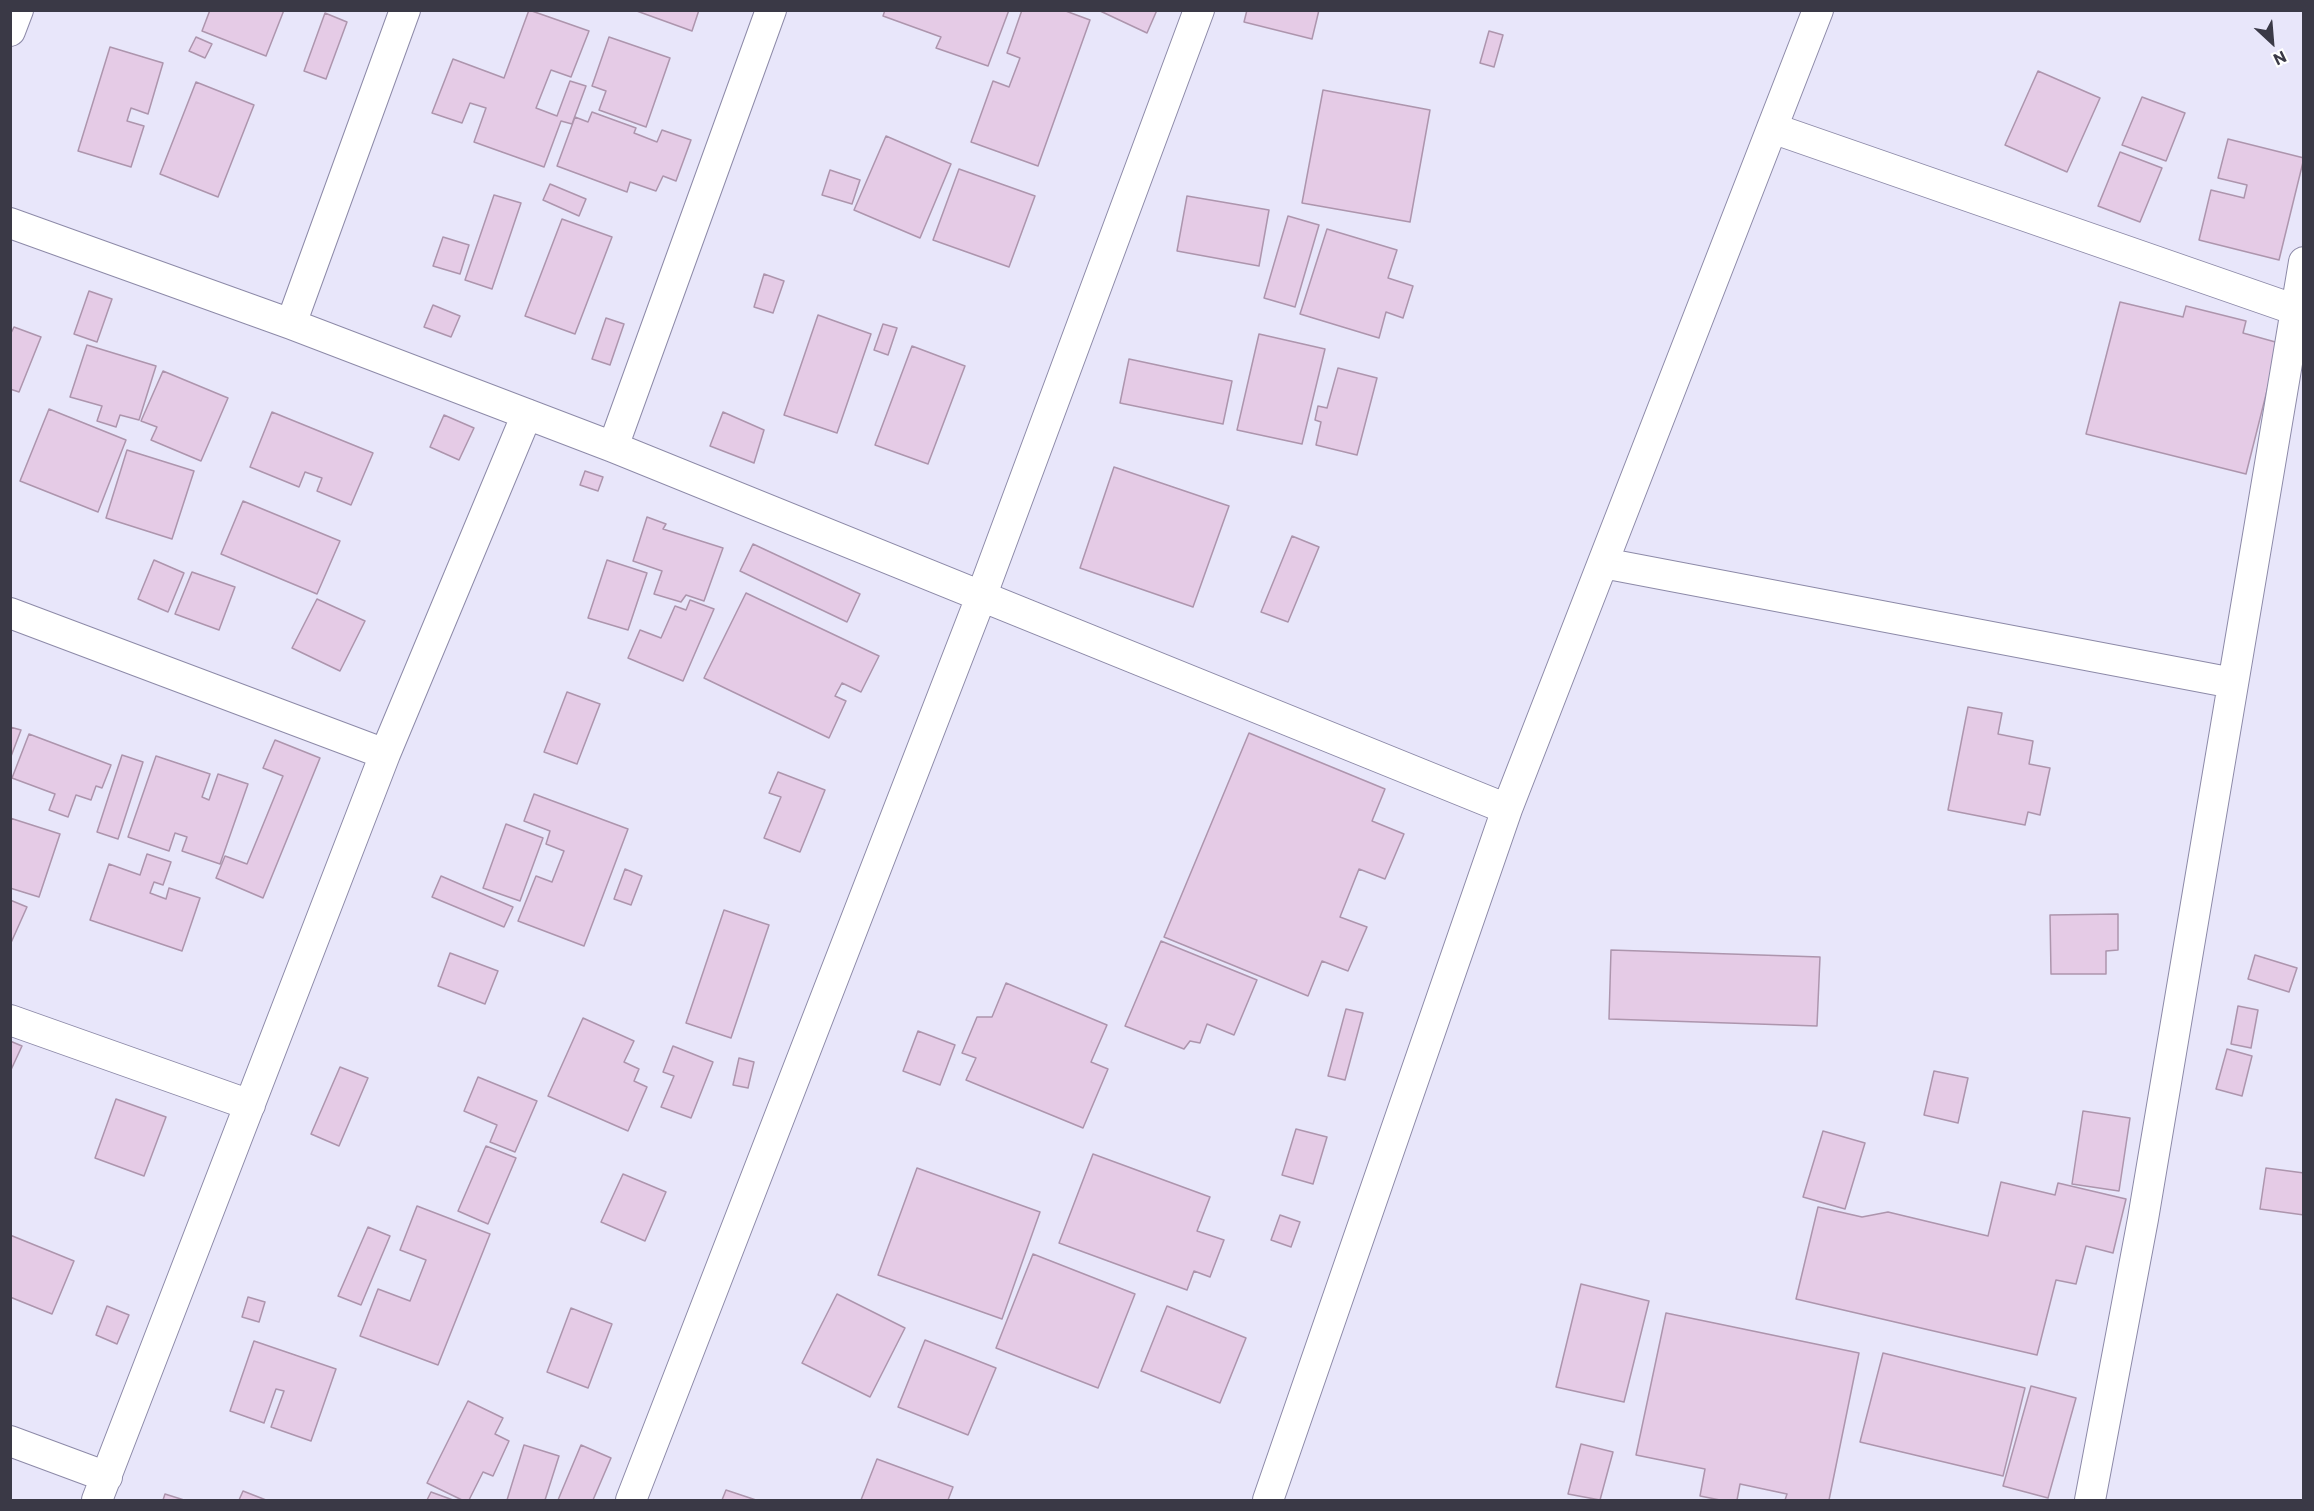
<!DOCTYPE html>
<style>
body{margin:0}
#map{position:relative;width:2314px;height:1511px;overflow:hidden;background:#e8e6fa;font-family:Commissioner,sans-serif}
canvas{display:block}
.frame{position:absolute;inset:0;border:12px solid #3a3946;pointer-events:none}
.north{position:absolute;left:2242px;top:12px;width:60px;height:60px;-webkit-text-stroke:4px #fff;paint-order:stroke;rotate:154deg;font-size:16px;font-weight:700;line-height:24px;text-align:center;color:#3a3946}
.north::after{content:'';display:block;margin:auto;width:21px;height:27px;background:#3a3946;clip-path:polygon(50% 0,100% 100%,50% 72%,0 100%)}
</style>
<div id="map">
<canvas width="2314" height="1511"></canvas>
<div class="frame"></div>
<div class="north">N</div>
</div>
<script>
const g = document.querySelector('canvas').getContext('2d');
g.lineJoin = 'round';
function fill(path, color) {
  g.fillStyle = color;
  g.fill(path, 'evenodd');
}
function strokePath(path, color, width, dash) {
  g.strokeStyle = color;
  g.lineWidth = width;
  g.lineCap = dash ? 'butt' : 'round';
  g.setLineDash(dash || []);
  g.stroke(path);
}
const building = new Path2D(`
 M210,10H284L266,56L202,31Z
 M529,10L589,31L571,77L551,70L536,108L557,116L570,81L586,86L572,124L561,121L544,167L474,142L486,108L470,103L462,123L432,113L453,59L504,78Z
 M634,10H699L692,31Z
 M885,10H1009L988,66L936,48L941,37L883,16Z
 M1022,10H1063L1090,20L1038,166L971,142L993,81L1009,87L1020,58L1007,53Z
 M1098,10H1157L1147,33Z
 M1247,10H1319L1312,39L1244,22Z
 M325,13L347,22L326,79L304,71Z
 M1489,31L1503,35L1494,67L1480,63Z
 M196,37L212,44L205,58L189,51Z
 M609,37L670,58L646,127L599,110L606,91L592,86Z
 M110,47L163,63L148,114L131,108L127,121L144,126L131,167L78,151Z
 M2038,71L2100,98L2067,172L2005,145Z
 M196,82L254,105L218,197L160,174Z
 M1323,90L1430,110L1410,222L1302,203Z
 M2142,97L2185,113L2166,161L2122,145Z
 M592,112L636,128L634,133L657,142L662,130L691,140L676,181L663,176L656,191L630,182L627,192L557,166L575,117L588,122Z
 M886,136L951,164L920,238L854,210Z
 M2228,139L2304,158L2279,260L2199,240L2211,190L2244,198L2247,185L2218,178Z
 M2120,152L2162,168L2140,222L2098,206Z
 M959,169L1035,196L1009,267L933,240Z
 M830,170L860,180L852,204L822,195Z
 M550,184L586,199L579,216L543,200Z
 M494,195L521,203L492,289L465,280Z
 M1187,196L1269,210L1259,266L1177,251Z
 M1288,216L1319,225L1295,307L1264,298Z
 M562,219L612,237L575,334L525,316Z
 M1327,229L1397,250L1388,278L1413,286L1403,318L1386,312L1379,338L1300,314Z
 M443,237L469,245L460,274L433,266Z
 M764,274L784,281L773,313L754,307Z
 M89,291L112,299L97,342L74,334Z
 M2120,302L2183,317L2186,306L2246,321L2243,333L2279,343L2246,474L2086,434Z
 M433,305L460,316L451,337L424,327Z
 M818,315L871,334L837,433L784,415Z
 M606,318L624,324L610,365L592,359Z
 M883,324L897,328L888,355L874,350Z
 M14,327L41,337L19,392L10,389V335Z
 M1259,334L1325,349L1302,444L1237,430Z
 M87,345L156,366L139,420L120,415L116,427L97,421L102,406L70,397Z
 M912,346L965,366L928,464L875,445Z
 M1129,359L1232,381L1223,424L1120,403Z
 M1338,368L1377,378L1357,455L1316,445L1321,422L1315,420L1318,406L1327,408Z
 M163,371L228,398L201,461L151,440L157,427L141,421Z
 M49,409L126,440L98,512L20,481Z
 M272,412L373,453L351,505L317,491L322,478L305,472L299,487L250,467Z
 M723,412L764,430L754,463L710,446Z
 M444,415L474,428L459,460L430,447Z
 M127,450L194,471L172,539L106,518Z
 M1114,467L1229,506L1193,607L1080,568Z
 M585,471L603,477L598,491L580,485Z
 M243,501L340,541L317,594L221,554Z
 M647,517L666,524L663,529L723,548L704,601L686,595L681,602L654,594L662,571L633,561Z
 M1292,536L1319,547L1288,622L1261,612Z
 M753,544L860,594L847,622L740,571Z
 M154,560L184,573L168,612L138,599Z
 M607,560L647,573L628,630L588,618Z
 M192,572L235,587L219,630L175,614Z
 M746,593L879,656L861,692L842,683L835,696L846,701L829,738L704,678Z
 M317,599L365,621L340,671L292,648Z
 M690,600L714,609L683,681L628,658L640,630L661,638L675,606L686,610Z
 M567,692L600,704L577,764L544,752Z
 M1968,707L2002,713L1998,734L2033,741L2029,764L2050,768L2040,815L2028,812L2025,825L1948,810Z
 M10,727L21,730L10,759Z
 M1249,733L1385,789L1372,821L1404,834L1385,879L1359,869L1340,917L1367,927L1348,971L1322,961L1308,996L1164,937Z
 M29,734L111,765L102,788L96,786L91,800L76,795L68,817L49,810L55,794L12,778Z
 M275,740L320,758L263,898L216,878L225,856L247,864L283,776L263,768Z
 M122,755L143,762L118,839L97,832Z
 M156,756L210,774L202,797L209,800L218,774L248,784L220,864L182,851L187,837L175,833L169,851L128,837Z
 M778,772L825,790L800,852L764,838L781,797L769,793Z
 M534,794L628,829L584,946L518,921L536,876L552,882L564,851L546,844L550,831L524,821Z
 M10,818L60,834L39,897L10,888Z
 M506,824L543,838L520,901L483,888Z
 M147,854L171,862L163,885L154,882L150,893L166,899L169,888L200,898L182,951L90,920L109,864L140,875Z
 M625,869L642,876L631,905L614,899Z
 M441,876L513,907L504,927L432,897Z
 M10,900L27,907L10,945Z
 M724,910L769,925L731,1038L686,1023Z
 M2118,914V950L2106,951V974H2051L2050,915Z
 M1161,941L1257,980L1234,1035L1207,1024L1200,1043L1190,1041L1184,1049L1125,1026Z
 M1611,950L1820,957L1817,1026L1609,1019Z
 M450,953L498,971L485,1004L438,986Z
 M2255,955L2297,968L2289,992L2248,979Z
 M1006,983L1107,1025L1091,1062L1108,1069L1083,1128L966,1080L976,1058L962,1053L977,1017H992Z
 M2238,1006L2258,1010L2251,1048L2231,1044Z
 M1346,1009L1363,1013L1345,1080L1328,1076Z
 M583,1018L634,1041L624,1062L639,1069L634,1081L647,1087L628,1131L548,1096Z
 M918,1031L955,1045L940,1085L903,1071Z
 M10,1041L22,1046L10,1072Z
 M673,1046L713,1062L691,1118L661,1107L674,1076L663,1072Z
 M2227,1049L2252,1056L2242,1096L2216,1089Z
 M739,1058L754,1062L748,1088L733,1085Z
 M340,1067L368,1078L339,1146L311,1134Z
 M1934,1071L1968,1078L1958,1123L1924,1115Z
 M478,1077L537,1101L515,1152L490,1142L497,1125L464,1111Z
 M116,1099L166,1117L144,1176L95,1158Z
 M2083,1111L2130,1118L2119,1191L2072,1184Z
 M1296,1129L1327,1137L1313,1184L1282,1175Z
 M1823,1131L1865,1143L1845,1209L1803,1197Z
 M486,1146L516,1158L488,1224L458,1211Z
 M1093,1154L1210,1197L1197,1231L1224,1240L1210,1277L1194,1271L1187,1290L1059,1243Z
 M917,1168L1040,1212L1002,1319L878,1275Z
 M2266,1168L2304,1173V1215L2260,1209Z
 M623,1174L666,1192L645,1241L601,1222Z
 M2001,1182L2055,1195L2058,1183L2126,1199L2113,1253L2086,1246L2076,1284L2056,1280L2037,1355L1796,1299L1818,1207L1862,1217L1888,1212L1988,1236Z
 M417,1206L490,1234L438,1365L360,1336L378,1289L410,1301L426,1260L400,1250Z
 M1280,1215L1300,1222L1291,1247L1271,1240Z
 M368,1227L390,1236L361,1305L338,1296Z
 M10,1235L74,1261L52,1314L10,1297Z
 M1033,1254L1135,1294L1098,1388L996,1348Z
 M1581,1284L1649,1301L1624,1402L1556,1387Z
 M837,1294L905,1328L870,1397L802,1363Z
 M248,1297L265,1302L259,1322L242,1317Z
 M107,1306L129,1315L117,1344L96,1335Z
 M1167,1306L1246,1338L1220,1403L1141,1371Z
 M571,1308L612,1324L588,1388L547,1372Z
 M1666,1313L1859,1353L1829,1500H1785L1787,1494L1740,1484L1737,1500H1720L1700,1496L1705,1469L1636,1455Z
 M925,1340L996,1368L968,1435L898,1407Z
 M254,1341L336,1369L311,1441L271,1427L284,1391L276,1389L264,1423L230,1411Z
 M1883,1353L2025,1388L2003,1476L1860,1442Z
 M2031,1386L2076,1398L2048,1498L2003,1486Z
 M468,1401L503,1418L495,1434L509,1441L493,1476L483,1472L469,1500H462L427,1483Z
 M1581,1444L1613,1452L1600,1500L1568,1494Z
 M524,1445L559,1456L545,1500H507Z
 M581,1445L611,1458L593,1500H558Z
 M877,1459L953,1487L948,1500H861Z
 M726,1490L756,1500H722Z
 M243,1491L266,1500H239Z
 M431,1492L453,1500H427Z
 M165,1494L184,1500H163Z`);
const minor = new Path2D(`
 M10,31L18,10
 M1772,128L2296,310
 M10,223L291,324L613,447L1507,809
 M291,324L405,10
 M613,447L771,10
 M1603,563L2233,683
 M10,613L385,754
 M10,1020L250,1105
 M10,1441L107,1477
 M97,1500L385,754L527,414
 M631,1500L981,597L1199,10
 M1268,1500L1507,809L1818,10
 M2090,1500L2143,1219L2304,262`);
fill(building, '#e5cbe6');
strokePath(building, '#ad95ad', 1.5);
strokePath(minor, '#8d8aa8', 32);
strokePath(minor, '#fff', 30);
</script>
